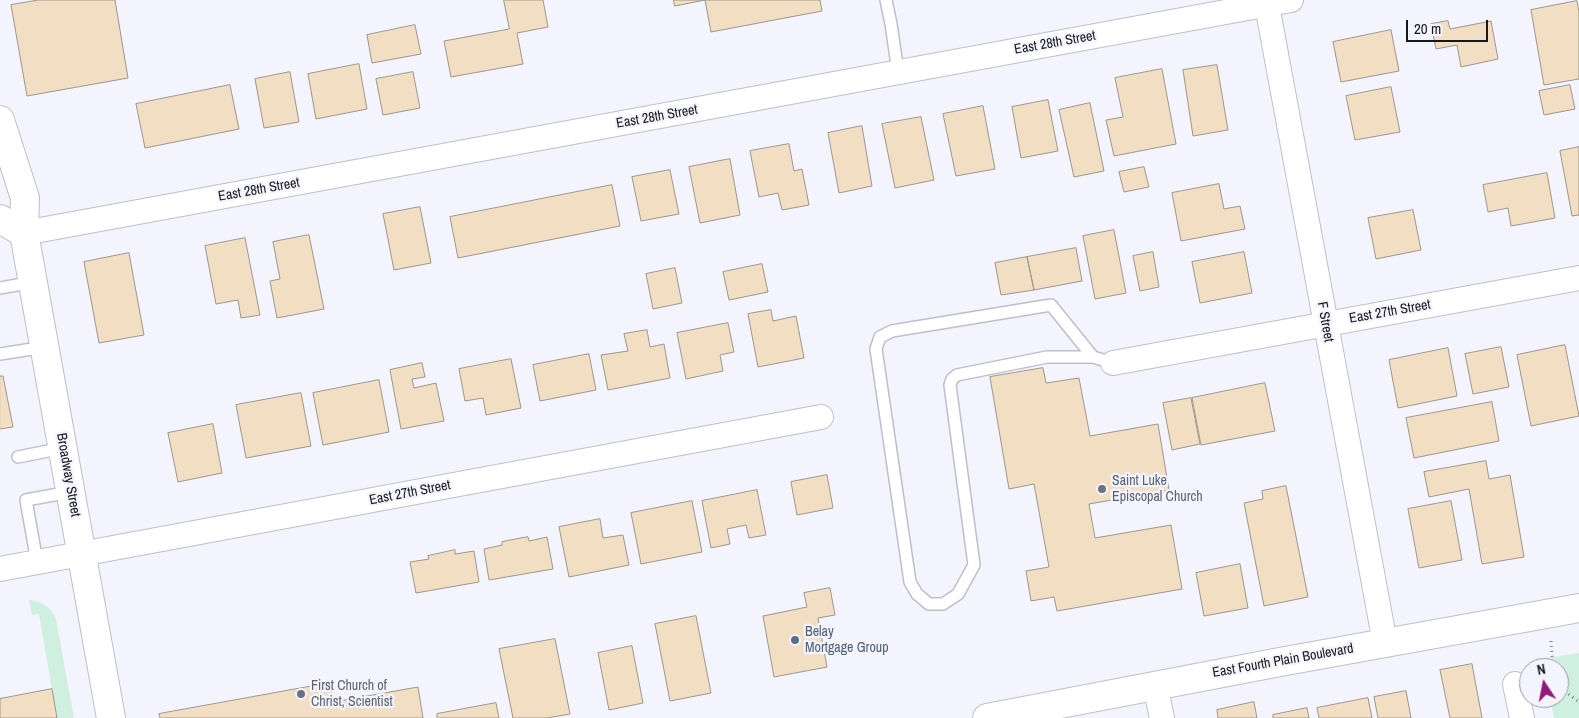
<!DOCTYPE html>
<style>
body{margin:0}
#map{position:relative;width:1579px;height:718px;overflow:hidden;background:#f4f4fe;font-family:"Archivo Narrow",sans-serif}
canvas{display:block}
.north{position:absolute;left:1519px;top:658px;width:50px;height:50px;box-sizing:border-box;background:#f4f4fe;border:1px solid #9c9ca3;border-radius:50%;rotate:349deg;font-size:14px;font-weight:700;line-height:20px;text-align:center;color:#17171b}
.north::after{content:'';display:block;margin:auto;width:18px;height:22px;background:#911b7a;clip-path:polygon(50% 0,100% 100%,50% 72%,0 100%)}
.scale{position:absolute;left:1406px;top:20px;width:82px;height:22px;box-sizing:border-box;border:2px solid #17171b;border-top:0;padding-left:6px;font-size:15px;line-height:18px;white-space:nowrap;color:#17171b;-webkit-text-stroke:4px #f4f4fe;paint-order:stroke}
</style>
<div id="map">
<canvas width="1579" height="718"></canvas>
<div class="north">N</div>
<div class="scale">20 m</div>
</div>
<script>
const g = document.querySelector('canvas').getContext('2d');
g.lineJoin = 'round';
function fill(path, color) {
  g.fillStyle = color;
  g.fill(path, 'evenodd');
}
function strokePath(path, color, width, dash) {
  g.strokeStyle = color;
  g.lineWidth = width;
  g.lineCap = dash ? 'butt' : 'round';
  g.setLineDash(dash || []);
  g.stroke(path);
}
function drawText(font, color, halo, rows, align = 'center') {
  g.font = font + ' "Archivo Narrow",sans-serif';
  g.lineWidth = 4.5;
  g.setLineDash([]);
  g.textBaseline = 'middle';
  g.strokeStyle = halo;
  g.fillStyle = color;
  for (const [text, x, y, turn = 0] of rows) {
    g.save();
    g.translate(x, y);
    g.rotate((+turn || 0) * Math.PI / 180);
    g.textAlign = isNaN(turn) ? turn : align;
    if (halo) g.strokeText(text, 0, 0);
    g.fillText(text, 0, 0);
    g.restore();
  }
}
const green = new Path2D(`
 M29,600C42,601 51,607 56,619L74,718H57L39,614L32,615Z
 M1579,653V718H1554L1550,698H1559V668H1544L1542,659Z`);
const building = new Path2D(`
 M39,0H115L128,78L27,96L11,5Z
 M504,0H543L548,27L517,33L523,64L451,77L444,41L509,29Z
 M674,0H820L822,11L711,32L705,0L675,6Z
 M1577,1L1579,12V79L1544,85L1531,10Z
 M1448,21L1450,29L1491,21L1498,59L1461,67L1457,45L1436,49L1431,24Z
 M415,25L421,54L372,63L367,35Z
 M1391,30L1399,71L1341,82L1333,42Z
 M359,64L367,109L316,119L308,74Z
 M1217,65L1228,130L1193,136L1183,70Z
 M1162,69L1176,144L1114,156L1106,120L1123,117L1115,78Z
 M290,72L299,122L264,128L255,79Z
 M413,72L420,108L383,115L376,79Z
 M230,85L239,129L145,148L136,104Z
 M1570,85L1575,109L1544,115L1539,91Z
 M1391,87L1400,132L1355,140L1346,96Z
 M1048,100L1058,151L1021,158L1012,107Z
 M1090,103L1104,171L1074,177L1059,110Z
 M983,106L995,169L956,176L943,114Z
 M921,117L934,180L895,188L882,124Z
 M862,126L872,186L839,193L828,133Z
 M789,144L794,171L802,169L809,205L782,210L778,193L759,197L750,151Z
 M1579,147V215L1572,216L1560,151Z
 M730,159L740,215L700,223L689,167Z
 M1144,167L1149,187L1124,192L1119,172Z
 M670,170L679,214L641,221L632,177Z
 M1547,173L1555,218L1511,226L1508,208L1488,212L1483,185Z
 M1219,184L1224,209L1240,206L1245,229L1181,241L1172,193Z
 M612,185L620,226L458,258L450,217Z
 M420,207L431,263L394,270L383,214Z
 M1413,210L1421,250L1376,259L1368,218Z
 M1114,230L1126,293L1095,299L1083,236Z
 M309,235L324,309L277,318L270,281L280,279L273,242Z
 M245,238L260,315L241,318L238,300L216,304L205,246Z
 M1076,248L1082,281L1034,290L1027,257Z
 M1153,252L1159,287L1140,291L1133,256Z
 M1244,252L1252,293L1200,303L1192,262Z
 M129,253L144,335L99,343L84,262Z
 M1027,257L1034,290L1001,295L995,263Z
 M762,264L768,292L729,300L723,272Z
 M675,268L682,303L653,309L646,274Z
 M771,310L773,321L796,316L804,358L758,367L748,314Z
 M728,323L734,352L720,355L723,371L686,379L677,333Z
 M647,330L650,347L664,344L670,378L608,390L601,355L628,351L624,334Z
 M1565,345L1579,416L1531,426L1517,355Z
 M1501,347L1509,387L1473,394L1465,354Z
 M1448,348L1457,396L1398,408L1389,360Z
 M589,354L596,390L540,401L533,365Z
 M511,359L521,408L486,415L483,398L465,401L459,369Z
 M422,363L425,377L412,379L414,388L436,383L444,421L401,429L390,370Z
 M1043,368L1046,383L1079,378L1090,436L1158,424L1169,490L1089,504L1095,538L1171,525L1182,589L1057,611L1054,597L1031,601L1026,571L1049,567L1034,484L1009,489L990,377Z
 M0,376H3L13,427L0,429Z
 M379,380L389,432L323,445L313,393Z
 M1265,383L1275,431L1201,445L1192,398Z
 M301,393L311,446L246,458L236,405Z
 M1191,398L1200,444L1172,450L1163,403Z
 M1492,402L1499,441L1414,458L1406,418Z
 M213,424L222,473L178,482L168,433Z
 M1486,461L1489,479L1510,475L1524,557L1482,564L1469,489L1429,497L1424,472Z
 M827,475L833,508L797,515L791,482Z
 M1286,486L1308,597L1264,606L1244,503L1263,499L1262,491Z
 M757,490L766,535L749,538L746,525L727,529L730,544L711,548L702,501Z
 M692,501L702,552L641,564L631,513Z
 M1451,501L1462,560L1419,568L1408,509Z
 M600,519L603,538L623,535L629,565L569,577L559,527Z
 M528,537L529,541L547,537L553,569L489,580L484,549L502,545V542Z
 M455,550V554L474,551L479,582L416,593L410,562L429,559L428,556Z
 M1240,564L1248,608L1204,616L1196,573Z
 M830,588L835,615L818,618L827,667L774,677L763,616L807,607L804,593Z
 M696,616L711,693L670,701L655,624Z
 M555,639L570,714L547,718H513L499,649Z
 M632,646L643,703L609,710L598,653Z
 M1472,664L1482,718H1450L1440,670Z
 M330,683L333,702L418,687L423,718H160L159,714Z
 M52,689L57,718H0V699Z
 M1406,691L1411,718H1378L1374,697Z
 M1368,698L1372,718H1319L1317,708Z
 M1254,702L1257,718H1218L1217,710Z
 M496,703L499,718H437V714Z
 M1307,708L1309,718H1273V715Z`);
const path = new Path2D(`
 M1551,641L1553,668
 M1559,683L1563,690L1579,702`);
const service = new Path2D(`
 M886,0L891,24L898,72
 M0,288L33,282
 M0,354L45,347
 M1093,357L1051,305L892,331L880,337L876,349L910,582L917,594L929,604H943L958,594L974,565L950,385L952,379L957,375L1047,357H1093L1113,363
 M18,457L63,448
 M37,562L26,500L70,492`);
const minor = new Path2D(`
 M1266,0L1385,643
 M24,233L1291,0
 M1113,363L1579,278
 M0,569L821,417
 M1515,684L1522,718
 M1155,685L1162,718`);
const tertiary = new Path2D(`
 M24,233L111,718`);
const secondary = new Path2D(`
 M0,120L25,198L24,233L0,219
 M987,718L1280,662L1579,608`);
const markers = [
 [1102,489,5,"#6b7280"],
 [795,640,5,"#5c6f8a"],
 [301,694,5,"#6b7280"]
];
const streetNames = [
 ["East 28th Street",1055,43,-10],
 ["East 28th Street",657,117,-10],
 ["East 28th Street",259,190,-10],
 ["East 27th Street",1390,312,-10],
 ["F Street",1325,322,80],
 ["Broadway Street",68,475,80],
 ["East 27th Street",410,493,-11],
 ["East Fourth Plain Boulevard",1283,661,-10]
];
const worshipNames = [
 ["Saint Luke",1112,481],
 ["Episcopal Church",1112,497],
 ["First Church of",311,686],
 ["Christ, Scientist",311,702]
];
const serviceNames = [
 ["Belay",805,632],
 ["Mortgage Group",805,648]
];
fill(green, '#cfefe0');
fill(building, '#f2dec2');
strokePath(building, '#9d968c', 1);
strokePath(service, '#bfbfcb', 14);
strokePath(minor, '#bfbfcb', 26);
strokePath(tertiary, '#bfbfcb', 30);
strokePath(secondary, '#bfbfcb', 30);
strokePath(path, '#7d7d84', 3, [1, 4]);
strokePath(service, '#fff', 11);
strokePath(minor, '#fff', 24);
strokePath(tertiary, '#fff', 28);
strokePath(secondary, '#fff', 28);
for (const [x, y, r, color] of markers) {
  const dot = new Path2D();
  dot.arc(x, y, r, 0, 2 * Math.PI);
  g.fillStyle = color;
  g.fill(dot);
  strokePath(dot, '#f4f4fe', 2);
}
drawText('14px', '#17171b', '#f4f4fe', streetNames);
drawText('14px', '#5b616d', '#f4f4fe', worshipNames, 'left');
drawText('14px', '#4e5e75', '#f4f4fe', serviceNames, 'left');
</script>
